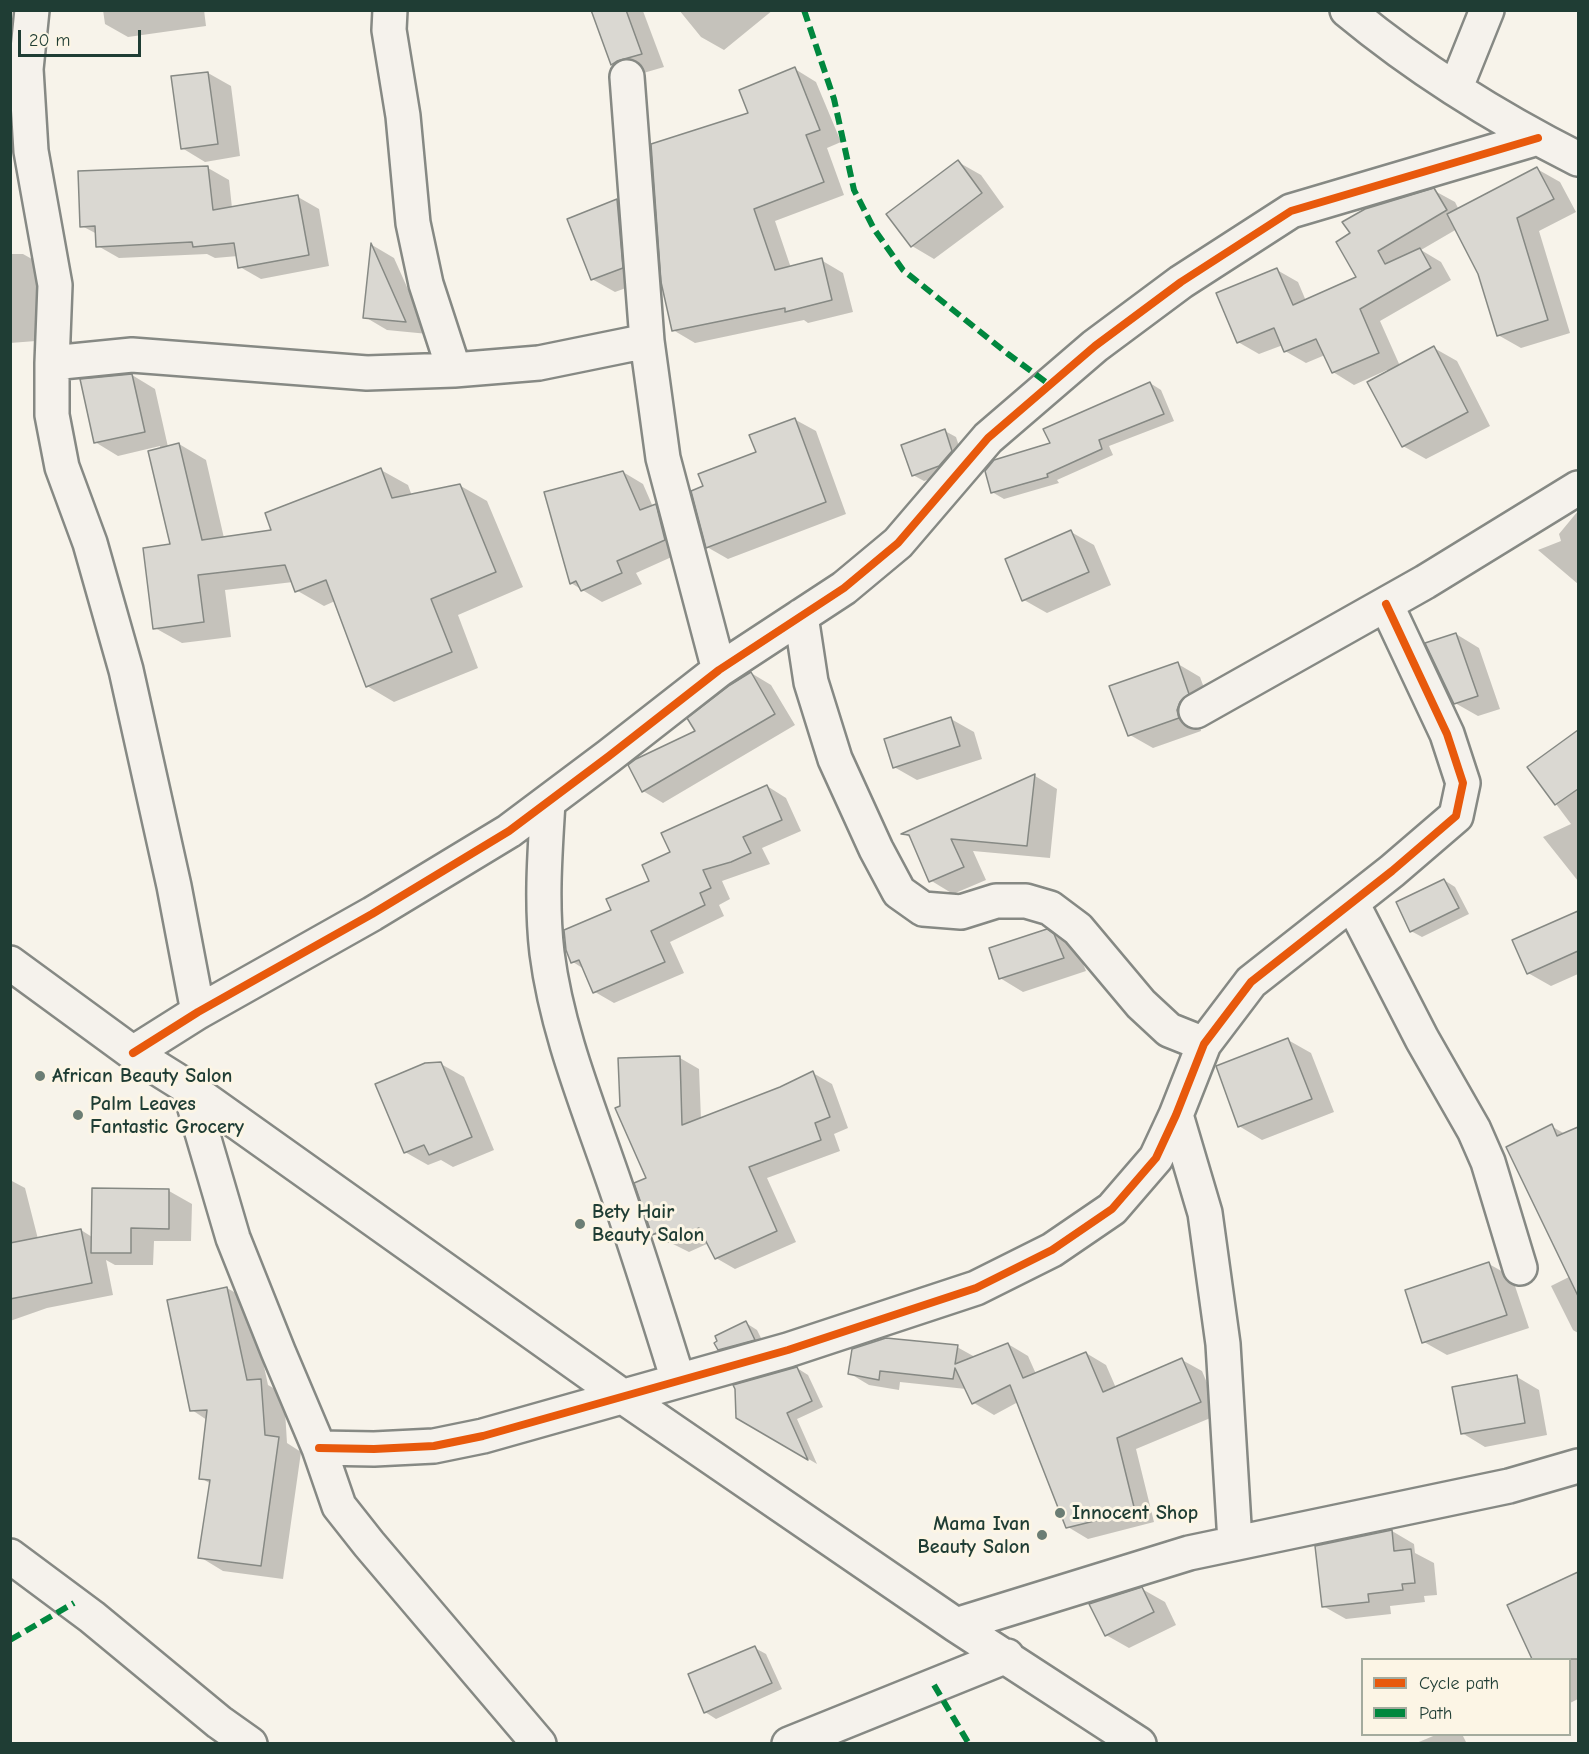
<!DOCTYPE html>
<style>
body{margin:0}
#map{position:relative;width:1589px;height:1754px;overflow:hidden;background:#f7f3ea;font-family:"Comic Neue",sans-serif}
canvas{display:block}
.frame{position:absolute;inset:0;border:12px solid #1f3d34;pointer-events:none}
.legend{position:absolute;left:1361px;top:1658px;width:210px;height:78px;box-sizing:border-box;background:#fcf5e5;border:2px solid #a4ab9e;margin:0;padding:8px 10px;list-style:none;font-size:18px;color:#1f3d34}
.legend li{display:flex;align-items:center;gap:12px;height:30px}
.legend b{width:30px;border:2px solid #a4ab9e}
.scale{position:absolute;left:18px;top:30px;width:123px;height:27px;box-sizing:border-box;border:3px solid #1f3d34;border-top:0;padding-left:8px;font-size:18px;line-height:21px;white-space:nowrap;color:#1f3d34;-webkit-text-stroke:4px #fcf5e5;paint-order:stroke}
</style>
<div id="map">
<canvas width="1589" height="1754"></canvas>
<div class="frame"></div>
<ul class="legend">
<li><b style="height:8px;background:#e8590c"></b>Cycle path</li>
<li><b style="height:8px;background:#00873e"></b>Path</li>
</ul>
<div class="scale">20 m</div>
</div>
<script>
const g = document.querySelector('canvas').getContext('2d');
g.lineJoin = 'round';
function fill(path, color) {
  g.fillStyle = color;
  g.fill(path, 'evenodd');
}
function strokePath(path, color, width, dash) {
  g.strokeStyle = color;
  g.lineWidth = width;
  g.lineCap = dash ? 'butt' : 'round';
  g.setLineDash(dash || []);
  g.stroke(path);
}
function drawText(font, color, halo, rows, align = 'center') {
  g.font = font + ' "Comic Neue",sans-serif';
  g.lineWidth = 6;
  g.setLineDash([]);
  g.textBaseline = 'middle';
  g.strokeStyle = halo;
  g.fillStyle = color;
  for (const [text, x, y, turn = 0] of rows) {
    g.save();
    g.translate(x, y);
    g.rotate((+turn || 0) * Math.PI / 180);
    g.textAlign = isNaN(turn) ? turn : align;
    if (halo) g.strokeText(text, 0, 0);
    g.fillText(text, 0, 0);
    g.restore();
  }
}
const shadow = new Path2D(`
 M103,10H204L206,26L128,37L105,24Z
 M592,10L643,11L664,67L640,74L635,77L612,64Z
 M679,10H773L724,50L701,37Z
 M795,69L816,82L841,142L827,148L844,195L775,221L791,268L821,260L843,273L853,312L808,323L804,320L695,343L673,330L750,114Z
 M208,73L231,86L240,156L205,162L182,148Z
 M958,162L981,175L1004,207L934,259L912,246Z
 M208,168L229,180L232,208L298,197L319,209L329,266L261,279L240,267L238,256L215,258L207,254L119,258L98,246L97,234L82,226Z
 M1537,169L1560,182L1576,212L1539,231L1570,333L1521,348L1498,335L1480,274L1457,229L1421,250L1441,262L1451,280L1380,321L1400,366L1434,348L1457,361L1490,426L1426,459L1403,446L1387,370L1354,385L1333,372L1325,355L1306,363L1285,351L1283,345L1259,354L1238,342L1277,270L1298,282L1306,301L1358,277L1338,242L1433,190L1455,202L1459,210Z
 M617,201L640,214L645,281L615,292L592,279L569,220Z
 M372,245L394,258L428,334L387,330L365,317Z
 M10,254H23L46,267L49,340L10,343Z
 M132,375L155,389L168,447L179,444L206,460L224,538L273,531L381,470L408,485L412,496L459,485L487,501L523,587L458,615L478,668L394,702L367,686L335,601L324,606L296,590L293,582L225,590L231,637L182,643L155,628L172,545L160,446L118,456L95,442Z
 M1150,383L1161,390L1174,421L1109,446L1113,455L1057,480L1059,483L1004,499L992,492L1052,444Z
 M794,419L816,431L846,514L728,559L707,547L705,487L758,452Z
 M945,431L956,437L963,458L950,472L924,481L913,475Z
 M623,472L643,484L653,507L656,506L676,518L685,551L636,573L642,584L602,602L571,583Z
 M1578,511V584L1538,550L1561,541L1559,534Z
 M1071,532L1094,545L1111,585L1047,613L1024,600Z
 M1456,634L1479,648L1500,709L1478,716L1455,703Z
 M1178,664L1200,677L1211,707L1200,724L1201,731L1153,748L1130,735Z
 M751,673L771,685L795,725L663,803L643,791Z
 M951,719L974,732L982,759L917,780L894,767Z
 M1578,732V881L1543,837L1571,824L1529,768Z
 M1035,776L1057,789L1050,858L973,851L986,880L953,894L930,880L913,839L904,834Z
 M767,786L786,798L801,831L762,848L770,864L722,881L730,899L719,905L724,916L670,942L684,973L614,1003L595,992L584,969L573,962L613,911L651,881L672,853Z
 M1444,880L1455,887L1469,914L1422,937L1411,931Z
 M1570,916L1578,921V974L1551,986L1528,973Z
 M1047,931L1077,949L1086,971L1023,992L1000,978Z
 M1288,1040L1311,1053L1334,1112L1262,1140L1239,1126Z
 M680,1058L699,1069L701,1120L780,1089L813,1073L832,1084L848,1128L834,1134L840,1151L767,1178L796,1242L735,1269L716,1258L709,1243L689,1252L653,1234L648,1178Z
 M441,1064L464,1077L494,1150L453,1167L441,1160L428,1165L405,1152Z
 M1551,1126L1574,1139L1578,1147V1333L1573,1330L1551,1286L1571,1276Z
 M10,1180L25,1188L38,1239L81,1230L92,1237L169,1191L192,1204L191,1241H154L153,1265H115L106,1260L113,1295L47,1308L10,1321Z
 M1489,1264L1512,1277L1529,1328L1447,1355L1424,1342Z
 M227,1288L250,1301L268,1385L284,1394L287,1443L301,1452L283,1579L223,1571L200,1557L211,1484L201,1478L207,1420L192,1410Z
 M746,1323L757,1330L765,1346L730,1356L719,1349Z
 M1008,1344L1028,1356L1036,1374L1086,1353L1106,1365L1116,1388L1182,1360L1202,1371L1220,1414L1136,1449L1154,1522L1088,1539L1068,1527L1018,1402L994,1415L974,1403L966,1389L900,1382L899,1390L869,1385L849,1373L957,1347L975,1357Z
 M797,1368L808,1375L823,1407L797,1419L817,1464L737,1417Z
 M1517,1377L1539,1390L1547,1435L1485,1447L1462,1433Z
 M1392,1531L1414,1544L1415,1553L1434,1563L1437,1595L1424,1596L1425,1602L1390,1606L1391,1614L1346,1619L1323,1606Z
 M1577,1574L1578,1699L1570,1703V1660H1534L1509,1605Z
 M1142,1589L1165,1602L1176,1625L1129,1648L1106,1635Z
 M755,1648L766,1654L782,1689L716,1719L705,1712Z
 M1438,1734H1462L1467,1744H1414Z`);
const building = new Path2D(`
 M591,10H626L642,54L617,61L611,65Z
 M795,67L820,130L806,135L824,182L754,209L775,270L822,258L832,300L785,312V308L672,331L661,282L651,144L748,113L739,90Z
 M208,72L218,144L181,149L171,76Z
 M958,160L982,193L911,247L886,214Z
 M208,166L213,210L298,195L309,255L238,268L234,243L193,247L192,242L96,247L95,226L80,227L78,171Z
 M1537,167L1554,199L1517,218L1548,320L1497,336L1478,274L1447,214Z
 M1434,188L1447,210L1378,251L1385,264L1420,248L1431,268L1360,309L1379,353L1332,373L1316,339L1284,352L1274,328L1237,343L1216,293L1277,268L1293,305L1356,277L1336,242L1350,233L1342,222L1365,209Z
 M617,199L623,268L591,280L567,219Z
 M371,243L406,322L363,318Z
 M1434,346L1468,412L1402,447L1367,382Z
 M132,374L145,432L94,443L80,379Z
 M1150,382L1164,414L1099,440L1102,449L1047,474L1048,477L991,493L985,471L994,460L1050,443L1043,429Z
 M795,418L826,502L706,548L691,491L703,486L698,474L756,452L749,435Z
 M945,429L952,451L939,466L912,476L901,445Z
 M179,443L202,540L271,530L265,513L381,468L392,498L460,484L496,572L431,599L452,652L366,687L326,580L295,592L285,565L198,575L204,622L153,629L143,548L170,544L148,451Z
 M623,471L640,510L656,504L665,540L617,561L622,573L581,591L576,581L570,584L544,492Z
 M1071,530L1089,572L1022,601L1005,559Z
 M1456,633L1478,696L1454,704L1425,643Z
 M1178,662L1189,694L1180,702L1177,710L1179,718L1128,736L1109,686Z
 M751,672L775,714L642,792L628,765L636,759L695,731L687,718L730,685Z
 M951,717L960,746L893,768L884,739Z
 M1578,730V789L1555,805L1527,767Z
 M1035,774L1027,846L951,839L964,867L929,882L909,835L901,834Z
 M767,785L782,820L743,837L751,853L731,862L703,870L711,888L700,893L705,905L651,931L665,962L593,993L579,960L571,963L566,950L564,930L611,910L606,899L649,881L642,865L670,852L661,833Z
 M1444,879L1459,908L1410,932L1396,902Z
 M1578,911V951L1527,974L1512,940Z
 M1047,929L1054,934L1064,958L999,979L989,948Z
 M1288,1038L1312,1099L1238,1127L1216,1066Z
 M680,1056L682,1125L780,1087L813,1071L830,1117L815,1123L821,1140L749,1167L777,1231L715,1259L699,1228L668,1242L663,1230L652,1235L634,1183L646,1178L615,1108L620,1106L618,1058Z
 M441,1062L472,1137L429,1155L424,1145L404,1153L375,1084L425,1063Z
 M1552,1124L1557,1136L1578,1127V1296L1506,1147Z
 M92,1188L169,1189V1229L131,1228V1253H91Z
 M81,1229L92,1283L10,1299V1243Z
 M1489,1262L1507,1315L1422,1343L1405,1290Z
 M227,1287L247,1380L261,1379L265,1435L279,1437L261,1566L198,1558L210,1480L199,1479L207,1410L190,1411L167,1300Z
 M746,1321L755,1340L718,1350L714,1343L717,1341L715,1336Z
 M886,1338L958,1345L955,1364L1008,1343L1023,1378L1086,1352L1103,1392L1182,1358L1201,1402L1117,1438L1135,1511L1066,1528L1010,1385L972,1404L955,1368L953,1379L880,1371L879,1380L848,1374L852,1349Z
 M797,1367L812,1401L787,1413L808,1460L736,1418L735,1389L733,1385Z
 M1517,1375L1525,1423L1461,1434L1452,1387Z
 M1392,1530L1394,1551L1411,1549L1415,1583L1402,1584L1403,1590L1368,1594L1369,1602L1322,1607L1315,1546Z
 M1578,1572V1659H1532L1507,1605Z
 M1142,1587L1154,1612L1105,1636L1089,1604Z
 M755,1646L772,1683L704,1713L688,1674Z`);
const minor = new Path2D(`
 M32,10L26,69L31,151L55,285L52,363V415L62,467L90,543L126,670L174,886L198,1012
 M390,10L389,30L403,116L413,223L426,284L454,370
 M1347,10C1417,68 1497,118 1578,159
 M627,77L647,341L663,458L719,670
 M1456,87L1487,10
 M52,363L132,355L367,373L454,370L539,363L647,341
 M801,616L811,682L835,759L876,849L899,892L923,909L961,912L996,901H1026L1050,908L1078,929L1141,1004L1169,1030L1204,1044
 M1196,711L1425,582L1578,488
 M548,802C545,852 541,902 547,953C556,1024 582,1091 606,1159C632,1232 655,1306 678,1380
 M1352,903L1422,1039L1474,1130L1488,1162L1520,1268
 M10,963L133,1053L189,1088L622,1396L956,1625L1139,1744
 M133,1053L198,1012L372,914L509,831L609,756L719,670L844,588L898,543L988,438L1095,346L1181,282L1291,211L1538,138
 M189,1088L233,1238L278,1351L319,1448L339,1506L369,1544L539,1744
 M1176,1115L1205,1213L1223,1344L1235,1542
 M319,1448L374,1449L434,1446L483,1436L788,1350L976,1288L1052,1250L1112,1209L1156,1158L1176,1115L1204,1044L1251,982L1392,871L1456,816L1463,783L1447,734L1386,604
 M10,1556L92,1617L219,1722L250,1744
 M956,1625L1189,1553L1509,1486L1578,1466
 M789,1744L1007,1656`);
const quiet = new Path2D(`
 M804,10L834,99L854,190L874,229L903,270L1008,354L1050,385
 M10,1640L74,1603
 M934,1685L969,1744`);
const cycleway = new Path2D(`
 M133,1053L198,1012L372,914L509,831L609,756L719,670L844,588L898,543L988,438L1095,346L1181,282L1291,211L1538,138
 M319,1448L374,1449L434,1446L483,1436L788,1350L976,1288L1052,1250L1112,1209L1156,1158L1176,1115L1204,1044L1251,982L1392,871L1456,816L1463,783L1447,734L1386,604`);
const markers = [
 [40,1076,6,"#6b7d74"],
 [78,1115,6,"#6b7d74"],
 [580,1224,6,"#6b7d74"],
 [1060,1513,6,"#6b7d74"],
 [1042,1535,6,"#6b7d74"]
];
const poiNames = [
 ["African Beauty Salon",52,1076],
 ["Palm Leaves",90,1104],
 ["Fantastic Grocery",90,1127],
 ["Bety Hair",592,1212],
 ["Beauty Salon",592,1235],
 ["Innocent Shop",1072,1513],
 ["Mama Ivan",1030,1524,"right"],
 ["Beauty Salon",1030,1547,"right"]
];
fill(shadow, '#0003');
fill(building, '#dad8d2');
strokePath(building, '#868984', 1.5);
strokePath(minor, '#868984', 38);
strokePath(minor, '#f5f2ec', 33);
strokePath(quiet, '#00873e', 6, [12, 6]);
strokePath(cycleway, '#e8590c', 8);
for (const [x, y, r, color] of markers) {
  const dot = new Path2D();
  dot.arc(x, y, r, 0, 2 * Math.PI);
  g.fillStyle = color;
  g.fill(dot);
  strokePath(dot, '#fcf5e5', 2);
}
drawText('bold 20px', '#1f3d34', '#fcf5e5', poiNames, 'left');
</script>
